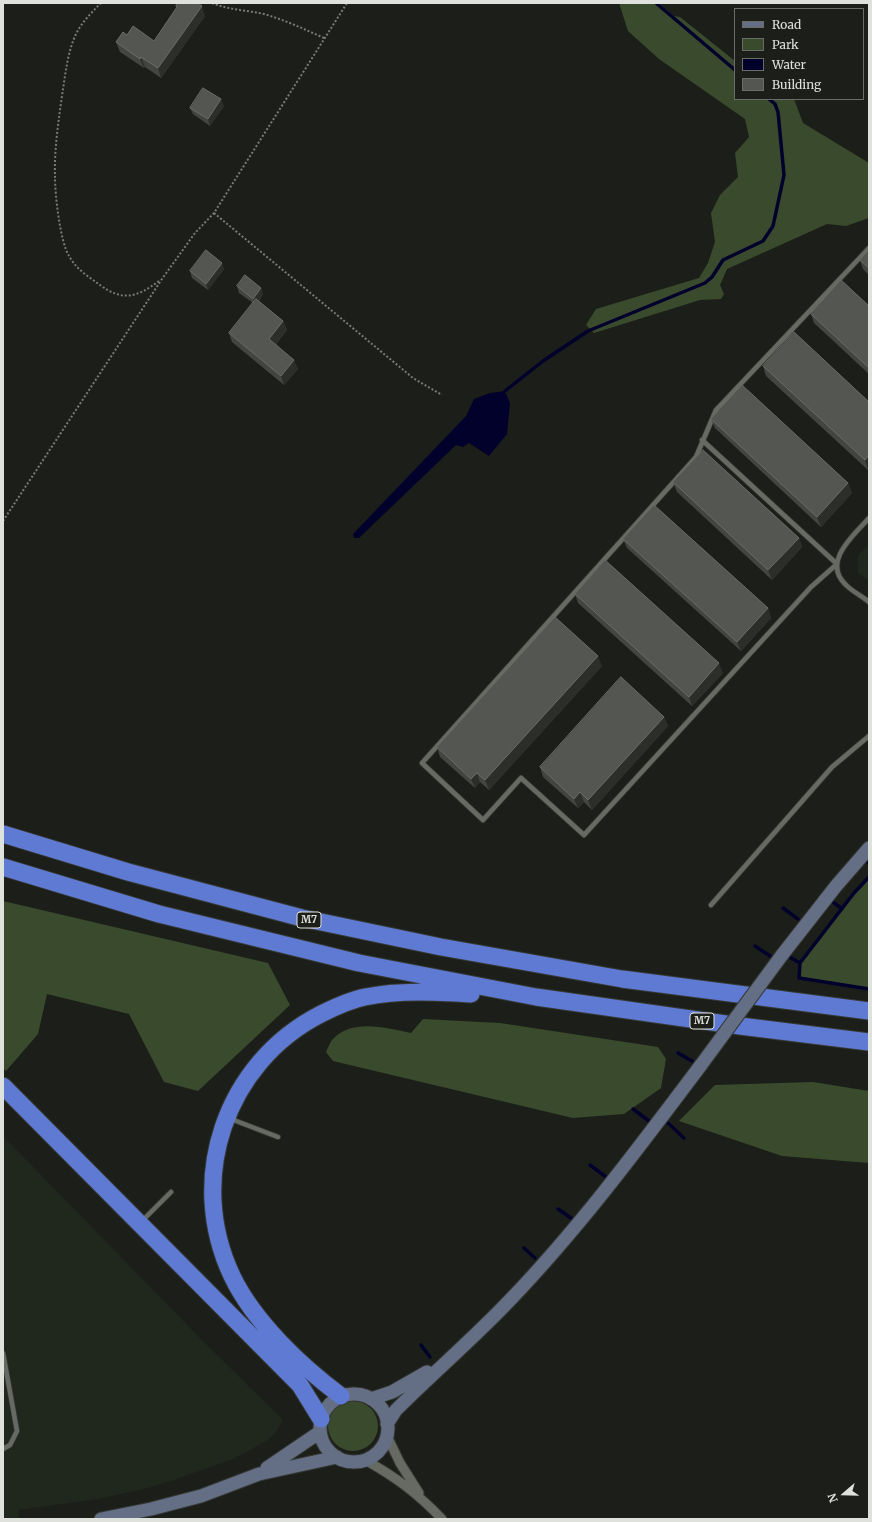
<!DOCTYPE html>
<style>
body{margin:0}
#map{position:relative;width:872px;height:1522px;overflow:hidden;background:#1c1f19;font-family:Merriweather,serif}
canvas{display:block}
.frame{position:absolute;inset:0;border:4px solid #dfe1dd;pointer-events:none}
.legend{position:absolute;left:734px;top:8px;width:130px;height:92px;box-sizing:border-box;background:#1c1f19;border:1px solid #6a6d67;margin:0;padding:5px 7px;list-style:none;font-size:12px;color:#dfe1dd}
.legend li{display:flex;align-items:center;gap:8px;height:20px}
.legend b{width:20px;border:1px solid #6a6d67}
.north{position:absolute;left:824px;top:1474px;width:40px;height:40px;-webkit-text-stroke:3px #1c1f19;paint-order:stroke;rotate:250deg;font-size:11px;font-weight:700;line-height:16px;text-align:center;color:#dfe1dd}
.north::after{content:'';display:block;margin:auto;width:14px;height:18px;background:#dfe1dd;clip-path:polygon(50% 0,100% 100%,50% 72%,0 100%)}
</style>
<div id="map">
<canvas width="872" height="1522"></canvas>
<div class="frame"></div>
<ul class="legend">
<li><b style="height:5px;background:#646f85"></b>Road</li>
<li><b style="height:11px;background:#3a4b2d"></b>Park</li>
<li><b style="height:11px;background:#02012b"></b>Water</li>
<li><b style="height:11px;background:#545651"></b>Building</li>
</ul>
<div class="north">N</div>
</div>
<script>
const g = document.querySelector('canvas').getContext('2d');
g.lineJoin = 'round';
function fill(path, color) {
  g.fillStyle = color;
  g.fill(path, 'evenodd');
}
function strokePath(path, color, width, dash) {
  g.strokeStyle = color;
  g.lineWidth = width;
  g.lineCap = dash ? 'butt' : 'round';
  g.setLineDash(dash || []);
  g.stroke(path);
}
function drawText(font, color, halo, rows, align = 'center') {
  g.font = font + ' Merriweather,serif';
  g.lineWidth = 4;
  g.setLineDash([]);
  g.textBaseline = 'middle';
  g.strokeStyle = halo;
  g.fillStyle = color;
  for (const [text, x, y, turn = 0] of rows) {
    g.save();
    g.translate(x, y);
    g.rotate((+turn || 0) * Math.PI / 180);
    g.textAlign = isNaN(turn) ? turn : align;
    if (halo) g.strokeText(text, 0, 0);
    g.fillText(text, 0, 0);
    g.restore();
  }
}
const built = new Path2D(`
 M869,543V581L858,573L857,557Z
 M3,1136L199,1337L283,1420L275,1434L267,1441L233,1459L174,1480L148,1488L98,1499L19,1510L18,1519H3Z`);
const green = new Path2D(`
 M619,3H659L674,16L680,17L735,61V99H794L803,123L869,163V218L846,226L827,224L727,269L720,285L724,294L721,299L700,300L594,333L586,325L596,309L699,278L708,263L715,242L711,213L720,195L738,177L735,153L749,137L745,119L659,59L628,31Z
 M869,877V989L799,978L800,963L854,893Z
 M3,901L268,963L290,1005L198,1091L164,1082L129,1014L47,994L38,1034L6,1071L3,1068Z
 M423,1019L500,1023L658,1047L666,1059L661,1088L624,1114L573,1118L333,1061L326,1052C328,1048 330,1042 333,1039C352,1018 388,1028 411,1033Z
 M813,1082L869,1091V1163L782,1156L679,1121L715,1085Z
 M328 1426a25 25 0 1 1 50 0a25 25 0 1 1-50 0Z`);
const water = new Path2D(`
 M505,391L510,403L507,434L489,456L469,443L463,447L456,445L359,538H354L353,534L466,416L474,399L490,393Z`);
const stream = new Path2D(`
 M656,3L735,70
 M505,391L543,361L588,331L705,283L712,277L723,260L763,241L773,226L784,175L778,112L775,104L769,99
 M867,862L869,863
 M869,877L854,893L800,963L799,978L869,989
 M833,902L842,909
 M783,908L798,919
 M755,946L770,956
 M791,958L800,963
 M678,1053L692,1061
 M633,1109L649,1121
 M668,1123L684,1138
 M590,1165L606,1177
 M558,1209L571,1218
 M524,1248L535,1258
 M421,1345L430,1357`);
const path = new Path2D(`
 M101,3C92,12 82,22 76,34C68,51 66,70 63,89C59,117 54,149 55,177C55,195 60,241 69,256C76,269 89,277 100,285C123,302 137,297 159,281
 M212,3C229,10 246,10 264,14C285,20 304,29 324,38
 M214,213L413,378L442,395
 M3,521L162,279L195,233L214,213L347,3`);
const lane = new Path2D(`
 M702,440L837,564L811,587L584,835L521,778L483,820L422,763L696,457L716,410L869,248
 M869,518C854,535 821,562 846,585C853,592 862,596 869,602
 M711,905L832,767L869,736
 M231,1119L278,1137
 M142,1221L171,1192
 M3,1353L17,1431L10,1445L3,1449`);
const street = new Path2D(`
 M387,1436L400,1463L419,1493
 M365,1460C396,1477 418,1494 442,1519`);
const secondary = new Path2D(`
 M782,955L836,886L869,848
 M320 1428a34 34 0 1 1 68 0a34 34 0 1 1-68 0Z
 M371,1399L392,1392L427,1372
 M387,1424L396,1410C433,1373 474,1338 510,1300C580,1227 640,1146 701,1065
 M267,1468L320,1432
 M101,1519L151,1509L201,1496L259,1474L337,1457`);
const highway = new Path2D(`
 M3,834L128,872L302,918L441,947L622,979L869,1011
 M3,867L159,914L359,963L536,997L740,1026L869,1042
 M3,1086L300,1385L321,1419
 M341,1396C301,1366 254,1322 232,1276C186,1179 225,1063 321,1014C335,1007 350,1000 365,997C400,990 436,992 471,994`);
const secondaryBridge = new Path2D(`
 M701,1065L782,955`);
const wall = new Path2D(`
 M176,6L205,16L161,78L145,67L144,68L120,52L116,42L127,35L154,41L177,8Z
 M224,106L210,126L193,114L190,108Z
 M869,250V275L863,269L860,260Z
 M224,269L208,290L192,278L190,271Z
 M237,286L263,294L259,301L283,321L287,330L276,344L298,369L284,385L232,342L229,333L253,303L239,293Z
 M869,306V374L814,323L811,314Z
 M763,366L869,402V469L868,470L766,376Z
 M711,419L848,483L852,493L821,527L715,428Z
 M673,482L799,538L802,547L772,580L677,492Z
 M623,539L768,608L771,618L741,651L627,548Z
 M575,594L723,673L692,706L578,603Z
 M602,666L489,790L480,782L475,788L440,757L437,747Z
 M664,717L668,726L592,810L584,802L578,808L543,777L540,767Z`);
const shadedWall = new Path2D(`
 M202,6L205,16L161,78L158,68Z
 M141,57L145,67L144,68L140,59Z
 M221,99L224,106L210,126L208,119Z
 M222,263L224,269L208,290L206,284Z
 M261,288L263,294L255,305L253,299Z
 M283,321L287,330L272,348L269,339Z
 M294,360L298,369L284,385L281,376Z
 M869,455V469L868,470L865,460Z
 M848,483L852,493L821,527L817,517Z
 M799,538L802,547L772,580L768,570Z
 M768,608L771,618L741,651L737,642Z
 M598,656L602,666L489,790L485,780Z
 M719,663L723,673L692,706L689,697Z
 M664,717L668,726L592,810L588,800Z
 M477,773L480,782L475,788L471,779Z
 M580,792L584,802L578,808L574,799Z`);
const building = new Path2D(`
 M178,3H198L202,6L158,68L141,57L140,59L116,42L123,32L127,35L133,26L154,41L177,7L176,6Z
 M203,88L221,99L208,119L190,108Z
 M206,250L222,263L206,284L190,271Z
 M869,250V268L860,260Z
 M245,275L261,288L253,299L237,286Z
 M841,280L869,306V368L811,314Z
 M256,299L283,321L269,339L294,360L281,376L229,333Z
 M794,332L869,402V455L865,460L763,366Z
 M742,385L848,483L817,517L711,419Z
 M703,450L799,538L768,570L673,482Z
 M654,505L768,608L737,642L623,539Z
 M605,560L719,663L689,697L575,594Z
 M555,617L598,656L485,780L477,773L471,779L437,747Z
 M621,677L664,717L588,800L580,792L574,799L540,767Z`);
const shields = [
 [309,920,24],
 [702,1021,24]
];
const shieldNames = [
 ["M7",309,920],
 ["M7",702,1021]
];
fill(built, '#20271c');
fill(green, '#3a4b2d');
fill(water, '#02012b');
strokePath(stream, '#02012b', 3.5);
strokePath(lane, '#363935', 6);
strokePath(street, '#363935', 11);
strokePath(secondary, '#363935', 15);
strokePath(highway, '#363935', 19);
strokePath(path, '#787b76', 2, [2, 2]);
strokePath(lane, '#666a63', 4.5);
strokePath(street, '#666a63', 9);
strokePath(secondary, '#646f85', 13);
strokePath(highway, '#5f7ad3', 17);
strokePath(secondaryBridge, '#363935', 15, []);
strokePath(secondaryBridge, '#646f85', 13);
fill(wall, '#434640');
fill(shadedWall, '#2c2f29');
fill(building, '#545651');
strokePath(building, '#696c67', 1);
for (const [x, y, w] of shields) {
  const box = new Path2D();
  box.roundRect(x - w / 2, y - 8, w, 16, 3);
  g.fillStyle = '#1c1f19';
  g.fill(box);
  strokePath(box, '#dfe1dd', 1);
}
drawText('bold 10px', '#dfe1dd', null, shieldNames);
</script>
